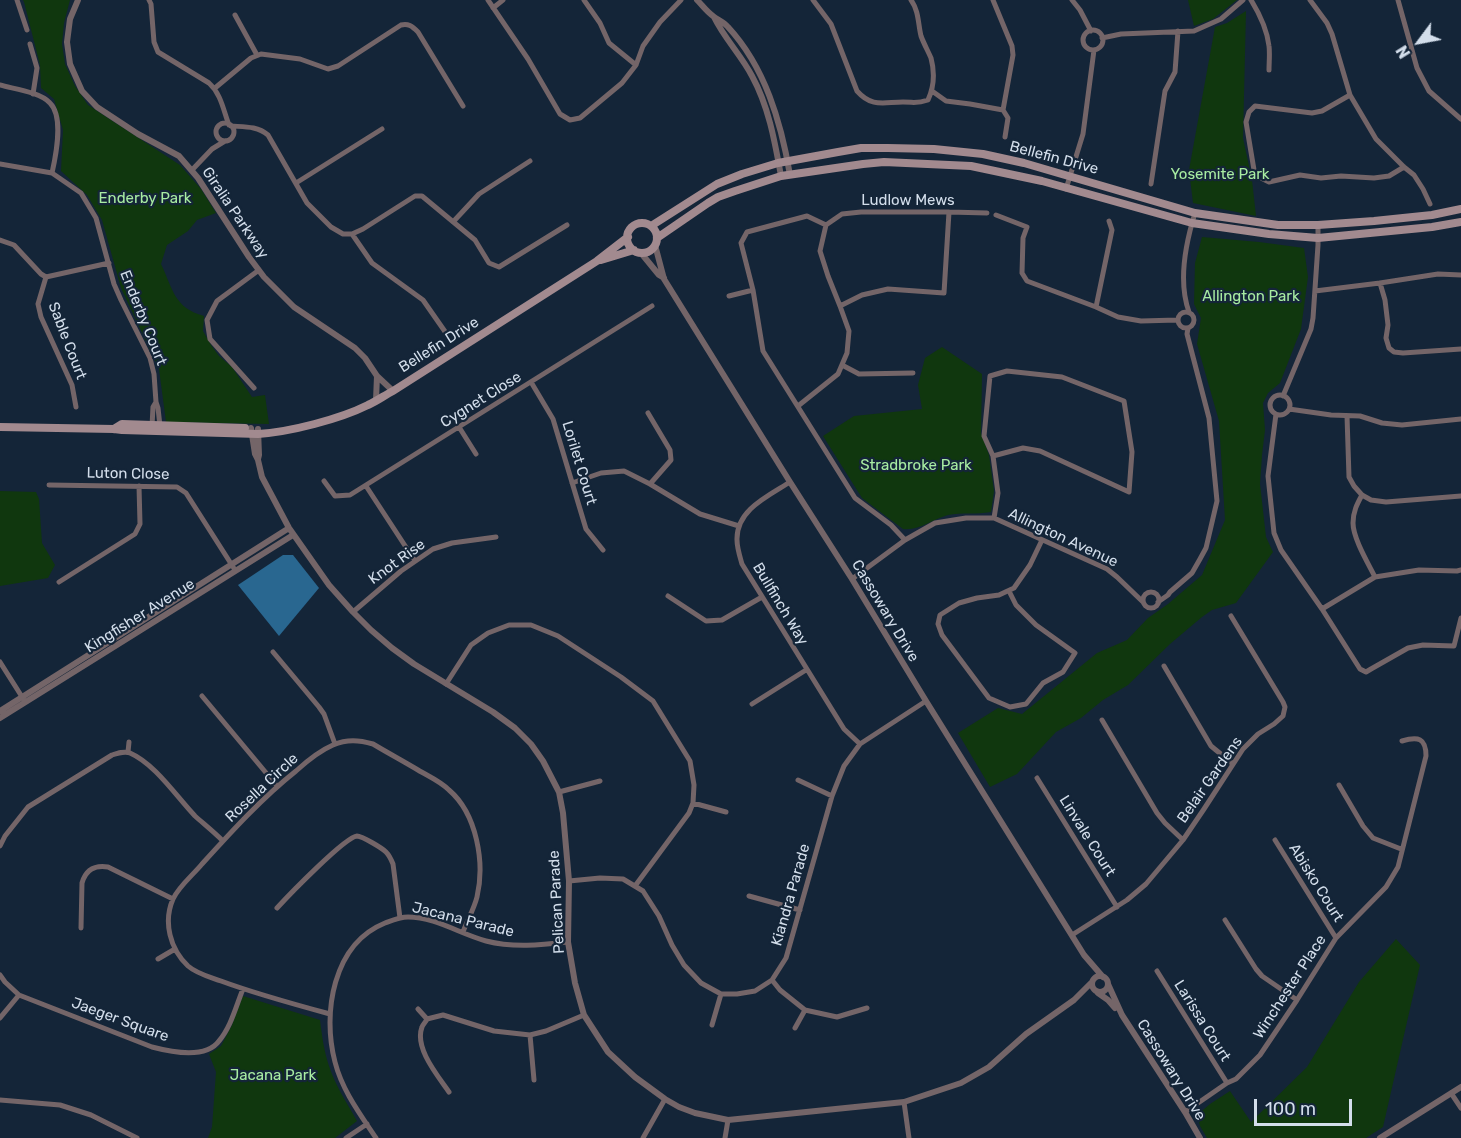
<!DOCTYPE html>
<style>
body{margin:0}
#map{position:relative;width:1461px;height:1138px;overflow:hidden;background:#142538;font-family:Rubik,sans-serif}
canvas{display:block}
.north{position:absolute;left:1389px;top:12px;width:60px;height:60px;-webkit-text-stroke:4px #142538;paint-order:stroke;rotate:238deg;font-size:16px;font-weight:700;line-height:24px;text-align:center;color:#d3deeb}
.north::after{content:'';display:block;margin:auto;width:21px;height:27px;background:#d3deeb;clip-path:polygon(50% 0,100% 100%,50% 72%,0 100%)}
.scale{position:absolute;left:1254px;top:1099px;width:98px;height:27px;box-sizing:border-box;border:3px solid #d3deeb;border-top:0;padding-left:8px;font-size:18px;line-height:21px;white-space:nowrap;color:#d3deeb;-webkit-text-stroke:4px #142538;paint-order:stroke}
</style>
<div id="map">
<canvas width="1461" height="1138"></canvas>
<div class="north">N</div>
<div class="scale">100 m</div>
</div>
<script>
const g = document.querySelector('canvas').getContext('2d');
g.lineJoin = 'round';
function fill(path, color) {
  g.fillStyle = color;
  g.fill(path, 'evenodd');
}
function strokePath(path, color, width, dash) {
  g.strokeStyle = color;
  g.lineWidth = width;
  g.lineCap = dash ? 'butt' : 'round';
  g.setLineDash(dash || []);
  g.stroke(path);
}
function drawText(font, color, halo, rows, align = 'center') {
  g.font = font + ' Rubik,sans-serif';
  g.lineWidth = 4.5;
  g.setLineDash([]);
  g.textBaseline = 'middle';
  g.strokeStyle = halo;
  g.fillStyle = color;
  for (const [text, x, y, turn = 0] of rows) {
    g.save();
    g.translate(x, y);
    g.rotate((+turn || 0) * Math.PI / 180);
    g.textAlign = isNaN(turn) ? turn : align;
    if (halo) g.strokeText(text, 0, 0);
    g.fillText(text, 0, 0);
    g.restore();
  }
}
const green = new Path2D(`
 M23,0H70L64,23L62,44L65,64L75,86L88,105L180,165L201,189L216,213L197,220L188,231L167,245L161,264C173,289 174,308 204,316L203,331L211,345L219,356L232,367L252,397L265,395L269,424L166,422L159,369L121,288L102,220L87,195L61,171L63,130L54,99L41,88L40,65L24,2Z
 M1188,0H1237L1213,19L1194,26Z
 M1246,11L1243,138L1252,180L1256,216L1193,203L1189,170L1215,27L1227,23Z
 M1202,237L1259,242L1304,248L1308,277L1301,329L1280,383L1268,393L1263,403L1265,430L1262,455L1260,484L1266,537L1273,552L1236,603L1212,610L1202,617L1170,644L1128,685L1103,700L1081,718L1056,732L1017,774L990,787L958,733L998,708L1022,714L1097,653L1127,640L1148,618L1168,604L1202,575L1225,520L1219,421L1197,344L1201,318L1194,304L1195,263Z
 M942,347L982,374L981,433L989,455L994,491L991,512C976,515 962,512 948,515C933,519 919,531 903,529L862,498L823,436L854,416L922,409L918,385L925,358Z
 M0,491L36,492L39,499L42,543L55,565L48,578L0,586Z
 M1396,939L1420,965L1383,1127L1366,1138H1207L1200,1126L1197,1115L1210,1104L1230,1091L1251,1122L1307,1067L1359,982Z
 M243,996L320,1020C322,1036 324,1051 329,1066C335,1085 347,1103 357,1121L335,1138H208L212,1127L216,1072L209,1054L221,1046L232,1025Z`);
const water = new Path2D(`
 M283,555H293L319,588L279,636L238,585Z`);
const minor = new Path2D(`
 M17,0L27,30
 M149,0L151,4L154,42L158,52L209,83C221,94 223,109 229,125
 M488,0L528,59L560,114L570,120L580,118L622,83L636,65L643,46L660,22L681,0
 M584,0L600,23L609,43L636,65
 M813,0L831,24L857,91C872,108 884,102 903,102C915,102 916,104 928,100C934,87 935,73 931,58C928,51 924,44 921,36C918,24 919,11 911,0
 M1072,0L1080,10L1091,31
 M1251,0C1259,13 1267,29 1269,46C1270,53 1269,62 1269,70
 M1310,0L1327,23L1332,34L1350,95L1376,139L1404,167L1414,175L1423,189L1430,204
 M1398,0L1417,68L1429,91L1461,119
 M493,8L503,0
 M235,15L257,55
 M1083 40a10 10 0 1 1 20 0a10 10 0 1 1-20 0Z
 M1102,38L1121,34L1194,31L1221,19L1243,0
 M30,44L37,68L33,94
 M0,85C14,89 40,92 50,103C64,117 56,155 52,173
 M215,88L251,58L261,54L300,59L328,69L338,66L401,25C408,23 412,26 418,32L463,106
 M932,91L946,101L970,104L1003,110L1013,55L1012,46L993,0
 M1350,95L1322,111L1312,113L1255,106L1249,112L1246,122L1254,170L1261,178L1269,182L1300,175L1321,178L1341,176L1374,178L1389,176L1404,167
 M1003,110L1008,118L1005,137
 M216 132a9 9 0 1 1 18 0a9 9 0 1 1-18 0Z
 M231,126C245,127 257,126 268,135L307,203L331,227L343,234H352L363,229L415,196H422L475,240L489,263L499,267L567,225
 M0,164L52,173L81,193L96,218L114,284L121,300L150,358L154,374L156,402L158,408L160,426
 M192,170L212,149L225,141
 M296,183L382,129
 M1151,184L1165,91L1175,72L1178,31
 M1066,189L1083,134L1094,50
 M996,215L1027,227L1023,238L1022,273L1027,281L1096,307L1118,317L1141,321L1177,320
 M453,222L479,194L530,161
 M826,225L807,216L747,232L741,243L753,290L763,351L855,498L891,525L905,540
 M352,234L372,263L423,300L446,333
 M0,240L14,245L41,274L46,277
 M1380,283L1385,300L1388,325L1386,338L1389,348L1394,352L1403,353L1461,349
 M1315,291L1380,283L1438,274L1461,275
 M729,296L753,290
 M840,306L862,295L888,289L944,293L949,212
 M1096,307L1112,230L1109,221
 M1178 320a8 8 0 1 1 16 0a8 8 0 1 1-16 0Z
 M1189,312C1178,282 1186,242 1195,213
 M842,365L859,374L913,373
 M531,382L553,419L586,529L603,550
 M254,388L210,339L207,320L217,301L259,270
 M1270 405a10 10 0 1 1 20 0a10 10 0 1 1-20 0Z
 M1283,396L1311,329L1313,318L1318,245V225
 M798,406L838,374L847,353L849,331L840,306L828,276L820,251L826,225L842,214L861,212H949L987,213
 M76,407L72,385L41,317L38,304L46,277L109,263
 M1289,409L1331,415L1360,416L1382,423L1402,425L1461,419
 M648,413L670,450L671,460L650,484
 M1276,414L1268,476L1274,533L1281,550L1322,609L1360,669L1366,672L1371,669L1408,648L1423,645L1454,646L1461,618
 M1347,416L1349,477L1354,486L1362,495L1371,500L1386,502L1461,496
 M152,426L153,407L156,402
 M459,427L476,454
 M993,456L1023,448L1040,451L1129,492L1132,452L1124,401L1062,377L1007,371L990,376L984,436L993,456L998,493L994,518
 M324,481L335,496L350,495L652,306
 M790,482C768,496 736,510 737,540C737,548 740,557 742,564L844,729L860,744
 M572,483L601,473L624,471L650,484L700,514L739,526
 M49,485L177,487L186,493L235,570
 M366,486L415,561
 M1362,495C1357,504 1353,512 1353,523C1353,538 1368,563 1375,577
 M852,579L905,540L935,523L966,518H994L1107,569L1117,577L1143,602
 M59,582L135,534L140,524L139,486
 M1009,591L1016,605L1036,625L1075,653L1063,672L1043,683L1026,704L1010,707L989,698L942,635L938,624L940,615L959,603L977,598L999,595L1014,588L1030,565L1042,540
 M1143 600a8 8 0 1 1 16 0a8 8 0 1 1-16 0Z
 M668,596L706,621L722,620L762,597
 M1158,602L1168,595L1170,592L1192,573L1200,559L1206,548L1217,501L1209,418L1187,334L1188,328
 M1322,609L1375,577L1419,570L1457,571L1461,570
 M353,612L401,571L433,549L452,543L496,537
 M273,652L319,707L324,714L335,744
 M0,662L24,700
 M1164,666L1211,746L1233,764
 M446,684L471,645L488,633L509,625H531L558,636L621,677L653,701L690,761L694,785L693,803L689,813L635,886
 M202,696L277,786
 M752,704L806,670
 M1102,720L1157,813L1165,823L1183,840
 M128,752L129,742
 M1037,778L1117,907
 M798,780L832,796
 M1339,785L1363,826L1373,838L1401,849
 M559,792L600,781
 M693,803L726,812
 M1275,840L1336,938
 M0,846L5,836L28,807L112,755C118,753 124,751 130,753C155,764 176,796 195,816C204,824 214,832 223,841
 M569,881L600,878L623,879L643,891L659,916L672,945L684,965L701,983L721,994H737L755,991L772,980L786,958L832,796L844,766L860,744L926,701
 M749,896L800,910
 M277,908C288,896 345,837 357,836C362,836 382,848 386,852C389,855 391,859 393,864L400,918
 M1225,920L1256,969L1262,976L1297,1000
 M81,928L82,883C86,869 95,865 108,867L173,899
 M1072,935L1127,900L1146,884L1183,840L1204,809L1243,749L1258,734L1274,724L1283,716L1285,707L1283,702L1231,616
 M158,959L175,949
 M1157,971L1227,1083
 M0,975L5,982L19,995L152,1047C171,1052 206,1059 219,1041C231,1027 236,1006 243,989
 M772,980L780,990L805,1010L837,1017L867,1008
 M418,1009L427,1019
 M330,1014C293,1004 256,994 221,981C210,977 197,974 188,966C170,949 163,922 173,899C179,886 193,875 202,864C232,831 262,798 296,771C307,761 319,751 333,745C347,739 359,740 373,744C388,753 403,761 418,770C428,776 440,781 449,790C477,814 485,863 477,897C474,909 467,921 463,932
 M0,1018L19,995
 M712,1025L721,994
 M795,1028L805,1010
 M530,1035L534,1080
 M449,1092C438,1076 414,1048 422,1027C423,1024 426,1022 427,1019L443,1015L494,1031L530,1035L546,1031L584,1015
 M1451,1093L1461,1108
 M0,1100L60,1105L91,1115L137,1138
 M904,1102L909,1138
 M1185,1112L1227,1083L1236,1079L1260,1055L1297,1000L1336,938L1386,887L1398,867L1426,756C1426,738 1418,736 1402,741
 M346,1138L367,1124
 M376,1138C360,1114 342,1090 335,1062C322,1013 333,944 385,923C393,920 400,917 408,917C435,917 460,934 486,941C513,948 541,945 568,942
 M643,1138L665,1099
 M725,1138L728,1120`);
const tertiary = new Path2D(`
 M78,0L70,19L67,42L70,64L82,91L97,107L138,134L179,156L198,178L249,257L264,277L294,307L355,348L365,358L377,376L393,391
 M697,0C702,5 707,12 713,16C718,20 724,22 728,27C765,67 781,122 790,175
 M714,17C724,38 741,55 752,76C769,107 775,143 781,176
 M655,245L664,279L790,482L852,579L926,701L1084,955L1103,977
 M641,253L659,275L664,278
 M376,400L377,376
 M251,428L255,454L258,460L262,477L289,528L329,585L353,612L371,630L392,648L414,664L493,712L515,728L531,744L543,761L559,792L563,813L569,881L568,942L575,983L584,1015L608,1052L635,1077L665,1099L679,1107L695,1113L728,1120L904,1102L961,1083L989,1067L1026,1034L1074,1000L1091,983
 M258,459L259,455L258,429
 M0,711L289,528
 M0,718L293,535
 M1092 984a8 8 0 1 1 16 0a8 8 0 1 1-16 0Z
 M1108,984L1122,1015L1185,1112L1200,1138
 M1098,993L1108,1000L1115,1008
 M1380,1138L1461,1087`);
const secondary = new Path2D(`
 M627 238a15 15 0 1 1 30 0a15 15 0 1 1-30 0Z
 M651,226L717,184L742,174L778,163L838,152L861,148H888L934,149L983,154L1024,163L1195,213L1278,225H1318L1374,221L1432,215L1461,209
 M657,238L708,203L718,197L735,191L781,176L863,164L884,162L971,166L1042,181L1192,223L1269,234L1318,238L1432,227L1461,222
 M601,260L634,250
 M0,427L114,429L122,430L258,434C290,432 340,419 368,405C377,401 385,395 393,391L597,261L628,237
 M114,429L122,424L245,428`);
const streetNames = [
 ["Bellefin Drive",1054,158,15],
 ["Ludlow Mews",908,201],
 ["Giralia Parkway",235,213,56],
 ["Enderby Court",143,318,68],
 ["Sable Court",67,341,69],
 ["Bellefin Drive",439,345,-32],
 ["Cygnet Close",481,400,-32],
 ["Lorilet Court",579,463,73],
 ["Luton Close",128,474,1],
 ["Allington Avenue",1063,538,25],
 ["Knot Rise",397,562,-36],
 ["Bullfinch Way",780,604,59],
 ["Cassowary Drive",885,611,59],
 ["Kingfisher Avenue",140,616,-32],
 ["Belair Gardens",1210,780,-55],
 ["Rosella Circle",262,788,-43],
 ["Linvale Court",1087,836,58],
 ["Abisko Court",1316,883,58],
 ["Kiandra Parade",791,895,-74],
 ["Pelican Parade",557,902,-93],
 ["Jacana Parade",463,920,14],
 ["Winchester Place",1290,987,-57],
 ["Jaeger Square",120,1020,20],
 ["Larissa Court",1202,1021,58],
 ["Cassowary Drive",1171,1070,58]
];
const parkNames = [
 ["Yosemite Park",1220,175],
 ["Enderby Park",145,199],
 ["Allington Park",1251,297],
 ["Stradbroke Park",916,466],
 ["Jacana Park",273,1076]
];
fill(green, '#10370e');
fill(water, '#296790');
strokePath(minor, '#746568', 5);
strokePath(tertiary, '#746568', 6);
strokePath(secondary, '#a28a8f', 8);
drawText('15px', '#d3deeb', '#142538', streetNames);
drawText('15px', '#a8eca2', '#142538', parkNames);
</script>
